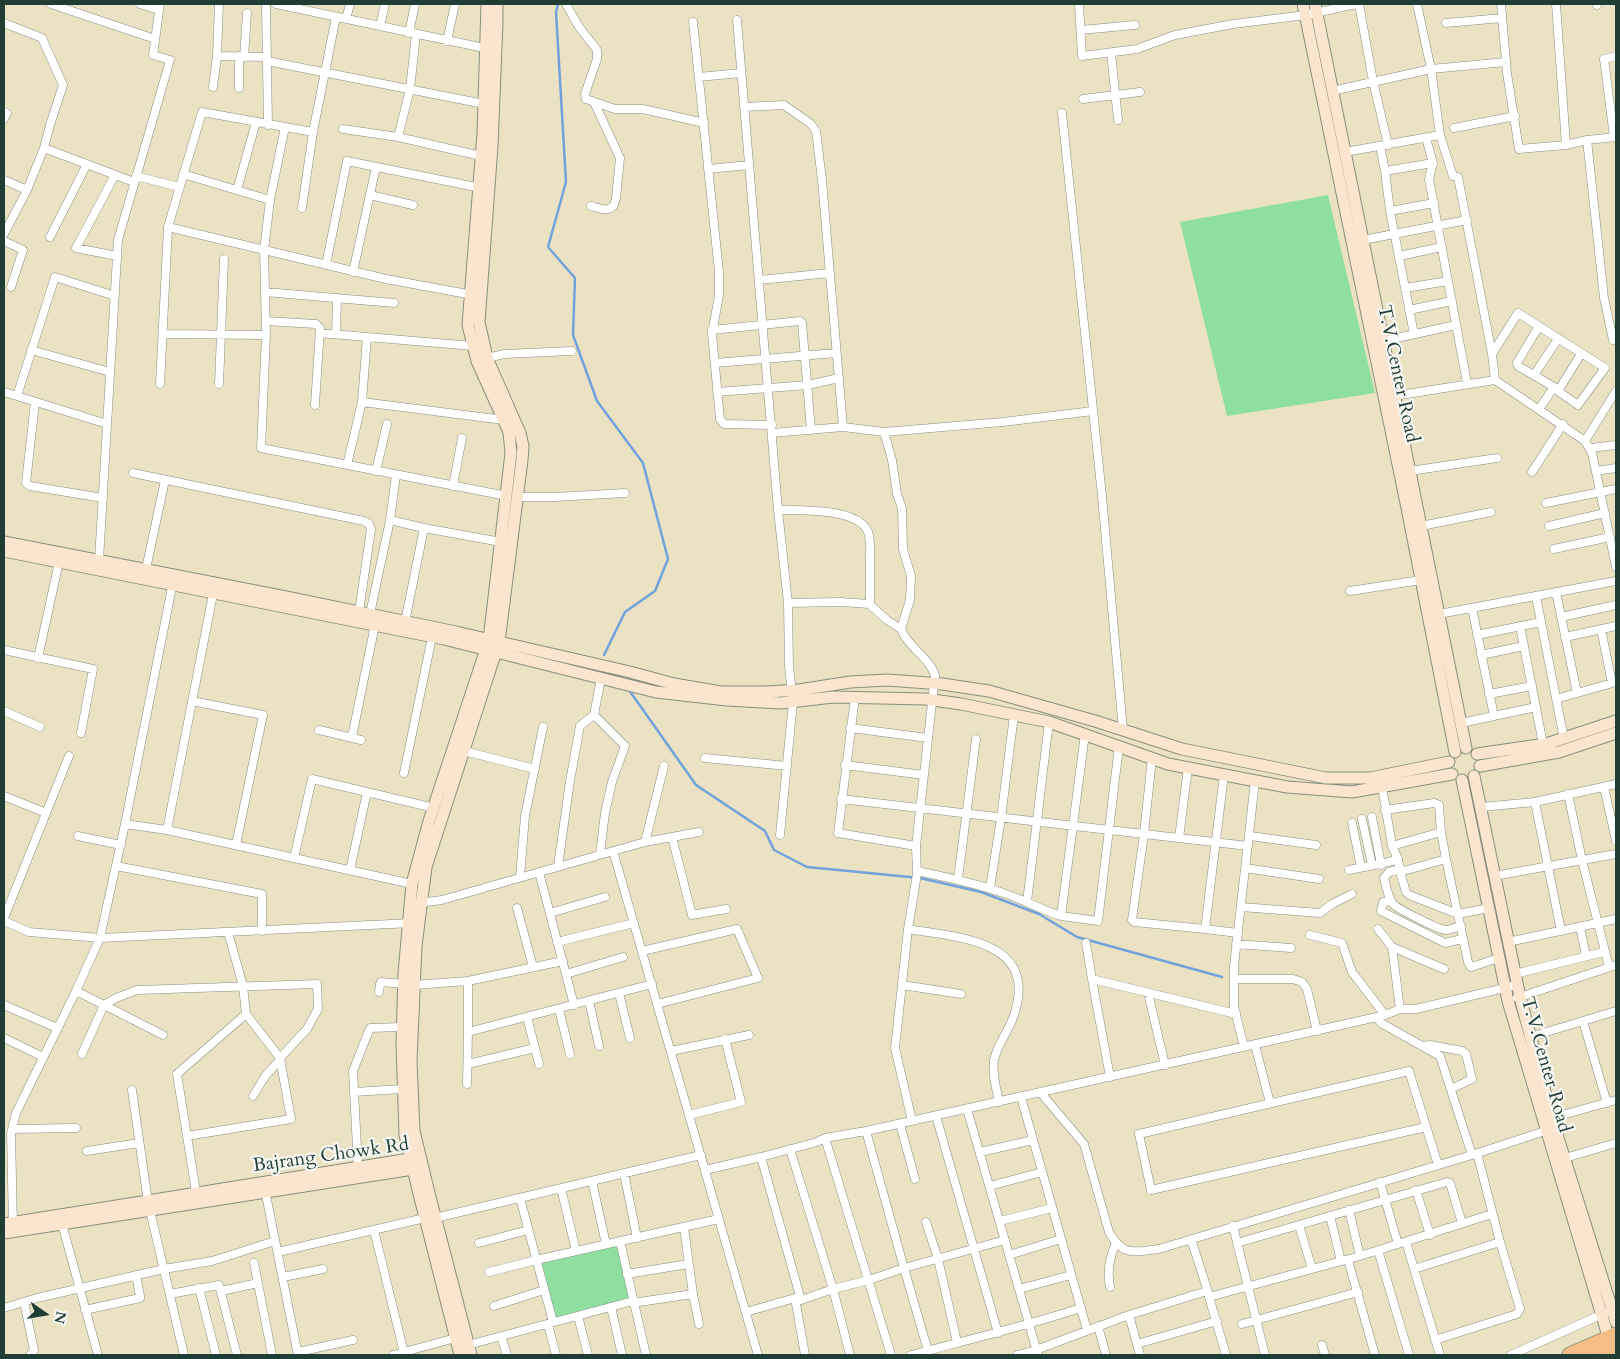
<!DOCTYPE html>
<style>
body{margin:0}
#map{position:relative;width:1620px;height:1359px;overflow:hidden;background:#ebe2c4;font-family:Cardo,serif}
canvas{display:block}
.frame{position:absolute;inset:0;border:5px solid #1f3d34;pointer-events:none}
.north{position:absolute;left:20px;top:1289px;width:50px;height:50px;-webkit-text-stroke:4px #f6f6f2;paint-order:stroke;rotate:103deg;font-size:14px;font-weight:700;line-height:20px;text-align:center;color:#1f3d34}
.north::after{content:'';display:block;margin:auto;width:18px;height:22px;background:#1f3d34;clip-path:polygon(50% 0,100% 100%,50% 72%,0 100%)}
</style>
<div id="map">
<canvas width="1620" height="1359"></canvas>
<div class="frame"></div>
<div class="north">N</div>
</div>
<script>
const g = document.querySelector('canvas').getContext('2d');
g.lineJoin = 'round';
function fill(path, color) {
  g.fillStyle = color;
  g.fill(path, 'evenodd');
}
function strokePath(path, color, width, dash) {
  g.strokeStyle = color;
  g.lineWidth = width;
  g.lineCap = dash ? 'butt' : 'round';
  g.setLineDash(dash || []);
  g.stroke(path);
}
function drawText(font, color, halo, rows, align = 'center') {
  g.font = font + ' Cardo,serif';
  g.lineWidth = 4.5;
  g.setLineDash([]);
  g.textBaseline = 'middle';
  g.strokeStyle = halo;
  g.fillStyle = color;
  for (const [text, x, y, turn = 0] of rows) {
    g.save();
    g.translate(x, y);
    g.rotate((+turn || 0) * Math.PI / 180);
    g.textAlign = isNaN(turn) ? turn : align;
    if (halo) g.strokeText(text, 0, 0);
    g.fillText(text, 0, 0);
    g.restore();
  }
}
const green = new Path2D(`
 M1328,195L1375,393L1227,416L1180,222Z
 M617,1245L630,1298L556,1318L540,1262Z`);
const stream = new Path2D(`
 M558,4L556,12L566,182L548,247L575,278L573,335L597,401L643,463L668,559L655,591L625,612L604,655
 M629,690L696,785L765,831L774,850L807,867L920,878L981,892L1039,914L1077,937L1222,977`);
const street = new Path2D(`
 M51,4L155,39
 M140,4L159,10
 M219,4L217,56L267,57
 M266,4L268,125
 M276,4L489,49
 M566,4L579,27L597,50V59L585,94L586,99L615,109H643L704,123
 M1079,4L1082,56L1137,49L1175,35L1233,24L1306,15L1356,4
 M1359,4L1373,81L1388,145
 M1417,4L1431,69L1440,135L1453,176L1458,177L1492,354L1495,380
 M1501,4L1507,73L1519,149L1566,145L1587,140L1616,137
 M1556,4L1566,145
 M1597,5V4
 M346,19L350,4
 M737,20L778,510L788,603L789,667L793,702L780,835
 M693,22L719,272V295L712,334L720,419L724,424L772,425
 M4,23L42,38L63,85L50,125L44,148L27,190L4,234
 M1446,23L1502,18
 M380,26L385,4
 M1081,30L1135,25
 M409,33L415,4
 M447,41L455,4
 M1111,53L1118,120
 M244,57L247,13
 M267,61L484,104
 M699,77L741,73
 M213,87L217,56
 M239,88V56
 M1332,91L1431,69L1506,62
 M1083,99L1140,92
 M744,107L784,105L811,124L816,131L822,180L843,427
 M1062,113L1102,496L1123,730
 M4,119L7,113
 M285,127L270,200L264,250L266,335L261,448L507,496
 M1454,128L1515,116
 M343,129L398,137L481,156
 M398,137L410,89L416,34
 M1614,137L1604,59L1616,56
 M1426,138L1433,163L1429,179L1467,383
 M1587,140L1604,298L1613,340L1616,339
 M1380,146L1385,171L1390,211L1414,334
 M44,148L134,182
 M1345,152L1440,135
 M708,169L749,165
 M1385,171L1433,163
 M183,174L270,200
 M115,175L76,248L117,256
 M136,176L179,187
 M4,180L27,190
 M237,190L256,122
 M370,195L413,205
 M591,206C599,208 608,213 614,205L616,198L620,158L594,102
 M302,208L313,132L336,17
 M1390,211L1434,203
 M168,227L386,279L473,295
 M50,237L87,164
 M1363,240L1467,220
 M4,241L23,250L11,287
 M1399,256L1442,247
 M326,265L347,161L481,188
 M353,272L376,167
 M759,280L830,273
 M1405,288L1448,281
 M265,292L394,303
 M1409,310L1452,301
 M266,321L316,324L320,328L315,405
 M712,330L800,321L802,323L811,430
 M320,333L473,346
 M163,334L266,335
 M336,334L337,298
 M367,337L362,402L504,420
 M1383,341L1456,325
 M31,350L110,372
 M1492,354L1518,313L1605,368L1578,405L1558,391L1554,387L1518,366L1517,363L1539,326
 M487,358L504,354L572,351
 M715,363L836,353
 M1534,375L1558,339
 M160,384L168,227L202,112L313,132
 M219,384L224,259
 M1558,391L1581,354
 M4,392L107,424
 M717,392L808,385L839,378
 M17,396L55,277L115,296
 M1394,396L1495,380L1585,441L1592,453L1616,567
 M35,402L26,483L30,486L103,498
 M1539,409L1554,387
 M884,432L892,460L897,494L902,508L903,549L911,576L910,600L901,629C907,647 930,657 935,676L916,846L917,874L908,929L895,1048L912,1121
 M772,433L843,427L884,432L1003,422L1093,411
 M1585,441L1616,391
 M1591,448L1616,445
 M347,465L362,402
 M376,471L387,424
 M1410,471L1497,458
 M1596,471L1616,468
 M1532,472L1563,424
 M133,473L364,521L369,524L371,529L359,612
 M396,475L390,520L424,528
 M453,486L462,438
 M517,497H555L625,493
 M1546,503L1616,489
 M778,510C799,510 859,508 868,532C871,540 870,550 870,558C870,574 870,589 870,605
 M1421,526L1491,512
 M1549,526L1605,513
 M1554,549L1610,537
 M99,560L118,240L170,60L153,55L160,4
 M146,569L165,480
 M1350,591L1421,580
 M1556,592L1577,693
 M1536,596L1564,739
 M788,603L841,602L869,604L887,620L901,629
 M1472,608L1494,716
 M370,614L390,520
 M1439,614L1616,581
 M1561,617L1616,605
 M405,622L424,528L501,542
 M1520,626L1543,744
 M1601,629L1612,683
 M1477,635L1541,622
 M1565,637L1616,626
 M4,650L93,669L81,733
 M1481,655L1524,646
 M38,658L59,562
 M1489,694L1532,686
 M855,697L838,833L916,846
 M1556,699L1616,682
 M192,701L263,715L236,845
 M4,711L40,727
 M594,715L601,678
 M1461,723L1536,707
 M850,728L928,738
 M319,730L361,740
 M1085,734L1061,916L1098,921L1119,746
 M352,737L375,625
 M464,751L535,769
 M705,758L787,766
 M1152,758L1144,834L1132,920L1134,922L1205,929
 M845,765L924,775
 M404,773L432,637
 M1224,775L1205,929L1238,933
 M1382,786L1392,846L1398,859L1400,872L1406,892L1409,895L1458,914L1489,908
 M1604,787L1616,841
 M1568,794L1582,860L1609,967
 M4,796L46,813
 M841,799L1248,846
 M1535,802L1561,931
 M1481,807L1535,802L1616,784
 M1385,810L1434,803L1439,805L1441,832L1446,859L1468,962L1471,967L1499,958
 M1372,817L1381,865
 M1362,819L1372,865
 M1352,823L1361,867
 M125,824L167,830L412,884
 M167,830L214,589
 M78,836L121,845
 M1250,836L1316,845
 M672,837L692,915L726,909
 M1179,838L1188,768
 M645,842L664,766
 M1392,846L1441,832
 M613,851L758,1355
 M294,858L312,779L434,808
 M116,866L262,894V931
 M558,866L570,781L580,726L594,715L625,746L612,782L605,813L600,854
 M1245,868L1319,879
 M1401,869L1389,872L1384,878C1386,885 1388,898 1393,904C1398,909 1439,930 1446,930C1451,930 1456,927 1461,926
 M350,870L367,792
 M1349,870C1366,866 1382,865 1398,859
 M917,871C946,877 975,883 1003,893C1023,899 1041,910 1061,916
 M539,872L574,1005
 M1400,872L1446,859
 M1494,876L1616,854
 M520,877L525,816L543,727
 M958,879L976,739
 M990,888L1001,818L1014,715
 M1391,901L1383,902L1381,911L1445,943L1462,939
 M1027,902L1049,722
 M418,903L442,900L645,842L699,832
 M1241,907L1320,913L1332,904L1352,894
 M517,908L533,967
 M550,913L605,897
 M4,918L69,756
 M4,921L29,932L100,938L412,923
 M1580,927L1586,956
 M908,929C960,938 1041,940 1013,1018C1008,1032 997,1045 994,1060C992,1073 996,1088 999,1102
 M1378,929L1392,947L1444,969
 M1310,935L1342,943L1352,972L1385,1015
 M557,942L634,923
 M1508,942L1616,919
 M1086,943L1092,979
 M1236,944L1291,948
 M1392,947L1400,1009
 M642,951L737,929L758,978L657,1004
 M566,974L623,957
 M1515,974L1604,952
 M1234,979H1293L1302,982L1307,989L1317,1031
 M468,981V1032L652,984
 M414,985L468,981L563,961
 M902,985L961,994
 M76,991L104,1005L116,998L137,990L317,984L318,1009L307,1029L280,1058
 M379,992L380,984L381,982L404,984
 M619,993L630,1038
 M1148,993L1165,1065
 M1517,998L1616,965
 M589,1001L599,1046
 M4,1005L57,1028
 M559,1009L570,1054
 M527,1017L539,1064
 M1377,1017L1381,1023L1440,1056L1472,1155
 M1583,1021L1607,1103
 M1530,1037L1616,1011
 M4,1038L43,1057
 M1255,1045L1270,1103
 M1423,1046L1430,1045L1462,1051L1466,1054L1472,1079L1451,1089
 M1244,1047L1234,1007V966L1255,781
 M671,1051L749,1035
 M82,1054L104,1005L163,1035
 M468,1064L535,1048
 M1110,1077L1092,979L1236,1014
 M467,1084L468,1032
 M132,1090L148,1202L184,1355
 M354,1092L403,1089
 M1040,1092L1084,1144L1109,1232C1123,1257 1133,1252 1159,1249L1472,1155L1551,1129
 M253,1096L266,1075L280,1060
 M1021,1097L1087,1330
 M967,1109L1038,1355
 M689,1115L741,1102L725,1039
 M936,1116L998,1333
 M1548,1119L1616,1100
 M900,1124L915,1179
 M1426,1127L1151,1190L1139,1134L1409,1071L1438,1165
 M12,1129L76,1128
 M866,1131L904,1268L928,1351
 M187,1136L291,1119L280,1058L246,1014L243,986L228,932
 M825,1138L891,1355
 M790,1149L833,1289L850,1355
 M87,1151L139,1143
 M980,1152L1033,1140
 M761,1157L801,1300
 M1565,1158L1616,1143
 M358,1168L353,1071L370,1028L402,1027
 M705,1170L761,1157L817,1142L825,1138L866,1131L1377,1017L1385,1015L1400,1009H1416L1517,985
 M624,1173L637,1238
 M592,1181L606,1244
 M1380,1182L1398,1244
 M990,1186L1042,1172
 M561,1188L576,1251
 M265,1190L298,1355
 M1416,1190L1430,1235
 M197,1198L177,1074L246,1014
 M520,1198L553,1322
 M1349,1210L1360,1256
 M1330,1216L1341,1261
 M1000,1221L1052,1208
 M926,1222L938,1259L957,1342
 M62,1224L98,1355
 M1299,1225L1312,1269
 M13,1226L11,1133L16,1113L76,991L100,938L125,824L173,582
 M1233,1226L1265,1355
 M684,1228L693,1294L699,1324
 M374,1230L404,1353
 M1191,1239L1209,1295
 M620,1241L646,1355
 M1406,1242L1440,1355
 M479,1243L528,1230
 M1237,1243L1447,1182L1450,1183L1462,1223
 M1378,1250L1409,1355
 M278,1252L425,1218H435L701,1155
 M1009,1255L1061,1239
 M1348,1260L1375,1355
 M254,1263L272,1355
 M1414,1269L1500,1242
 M489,1272L536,1260L719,1219
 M627,1274L688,1264
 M283,1277L323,1269
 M1110,1287C1107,1272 1109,1258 1116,1243
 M199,1288L216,1355
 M1019,1289L1071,1275
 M221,1291L258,1283
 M170,1294L219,1285L237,1355
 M795,1298L805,1355
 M24,1302L34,1350L30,1355
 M494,1306L544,1290
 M611,1307L622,1355
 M4,1308L37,1298L164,1269L212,1261L275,1241
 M85,1310L140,1298V1296L136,1275
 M746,1312L795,1298L801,1300L833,1289L869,1280L904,1268L1005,1240
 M1129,1315L1140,1355
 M578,1316L588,1355
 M548,1324L556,1355
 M1242,1324L1358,1292
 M1098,1326L1106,1355
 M501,1336L507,1355
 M1435,1340L1517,1314L1520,1309L1500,1242L1477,1153
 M1137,1344L1217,1321
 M468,1345L633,1301L639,1302L693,1294
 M1322,1345L1325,1355
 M298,1352L353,1340
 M393,1355L459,1337
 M911,1355C968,1340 1025,1326 1081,1308
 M1017,1355L1036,1350L1129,1315L1207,1291
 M1226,1355L1209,1297L1360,1256L1492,1214
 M1511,1355L1605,1313`);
const secondary = new Path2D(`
 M1303,4L1407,508L1455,752
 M1315,4L1466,748
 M4,542L286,597L456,632L630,672L674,684L721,692H766L799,690L850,682L887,680L942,684L989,691L1095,721L1182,749L1326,778H1370L1449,762
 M4,551L444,639L656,692L727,700L781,703L833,697L926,699L961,704L1049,722L1168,764L1287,787L1352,792L1452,774
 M1477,754L1546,744L1616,721
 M1480,766L1559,752L1616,733
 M1474,776L1520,997L1553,1122L1616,1322
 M1462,780L1508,1001L1611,1346
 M4,1224L410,1159L417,1160
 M4,1233L413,1169L418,1164
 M460,1355L420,1198L405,1135L402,1043L404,973L412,884L429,821L489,640L511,453L509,432L477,361L468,325L483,134L487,4
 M471,1355L429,1193L414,1131L411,1061L416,946L426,867L499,642L522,460L523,446L520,433L487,358L479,322L492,146L497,22V4`);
const highway = new Path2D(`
 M1570,1355L1616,1335
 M1600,1355L1616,1348`);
const streetNames = [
 ["T.V.Center Road",1397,374,78],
 ["T.V.Center Road",1545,1065,74],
 ["Bajrang Chowk Rd",331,1156,-8]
];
fill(green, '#8fe0a0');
strokePath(stream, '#72a2dc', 2.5);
strokePath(street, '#85907c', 9);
strokePath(secondary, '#85907c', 13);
strokePath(highway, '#85907c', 17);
strokePath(street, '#fff', 8);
strokePath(secondary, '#fbe5cf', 11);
strokePath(highway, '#f6be87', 15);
drawText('19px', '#1f3d34', '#f6f6f2', streetNames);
</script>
